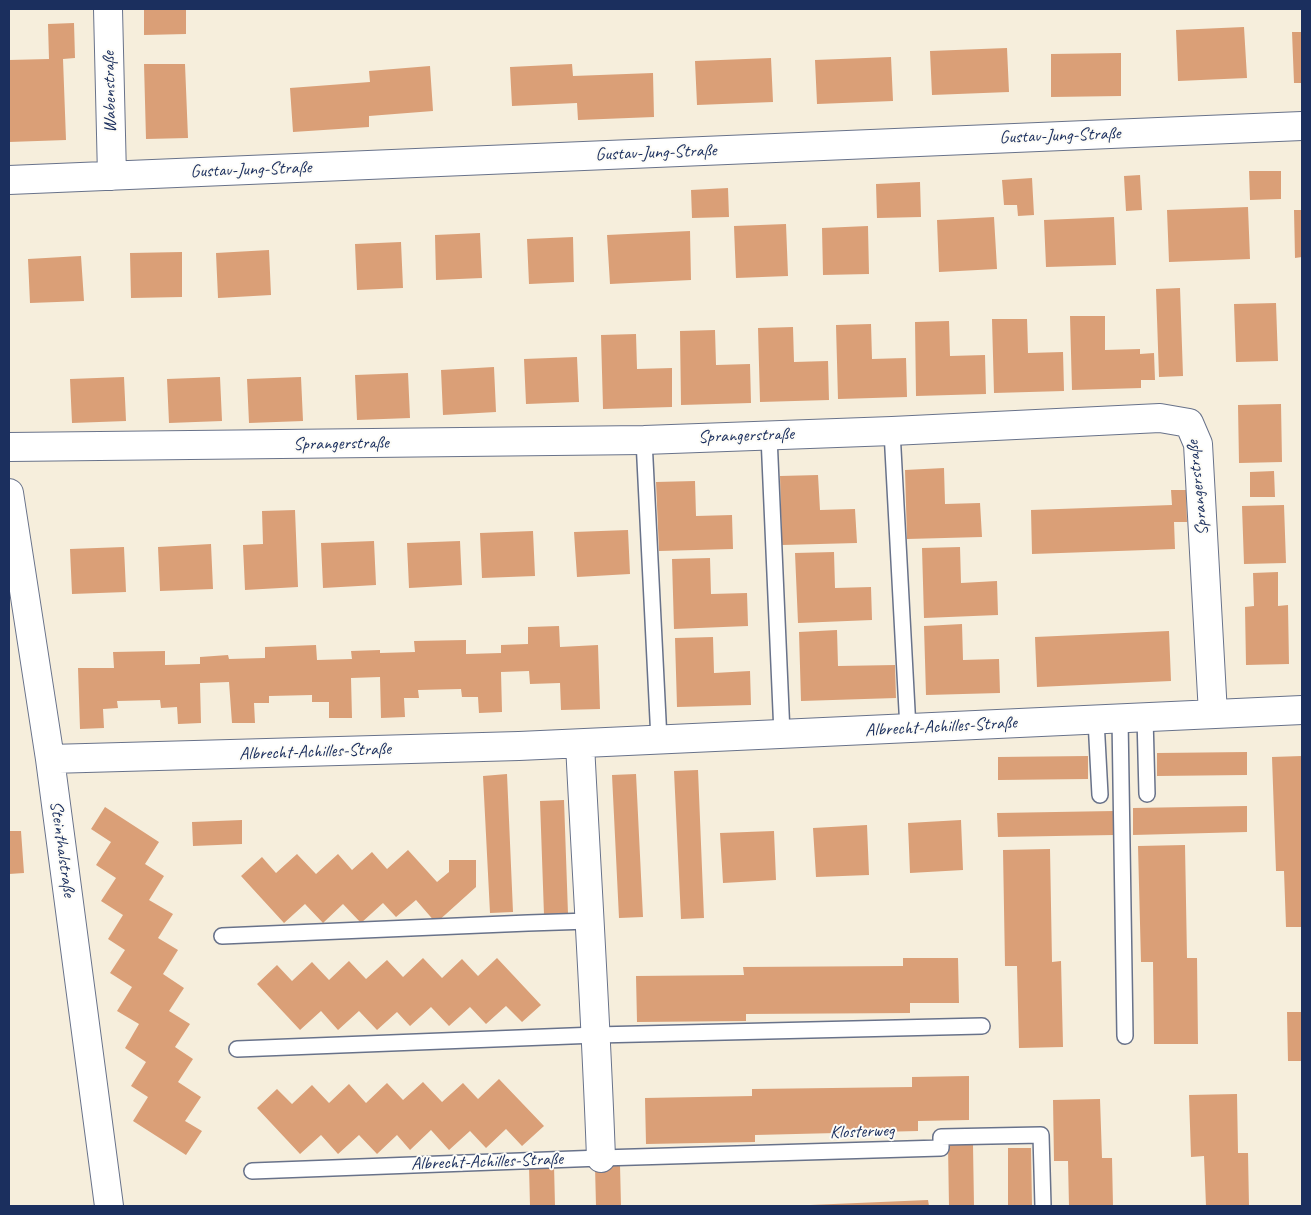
<!DOCTYPE html>
<meta charset="utf-8">
<style>
body{margin:0}
#map{position:relative;width:1311px;height:1215px;overflow:hidden;background:#f6eedc;font-family:Caveat,sans-serif}
canvas{display:block}
.frame{position:absolute;inset:0;border:10px solid #1b2f5e;pointer-events:none}
</style>
<div id="map">
<canvas width="1311" height="1215"></canvas>
<div class="frame"></div>
</div>
<script>
const g = document.querySelector('canvas').getContext('2d');
g.lineJoin = 'round';
function fill(path, color) {
  g.fillStyle = color;
  g.fill(path, 'evenodd');
}
function strokePath(path, color, width, dash) {
  g.strokeStyle = color;
  g.lineWidth = width;
  g.lineCap = dash ? 'butt' : 'round';
  g.setLineDash(dash || []);
  g.stroke(path);
}
function drawText(font, color, halo, rows, align = 'center') {
  g.font = font + ' Caveat,sans-serif';
  g.lineWidth = 4;
  g.setLineDash([]);
  g.textBaseline = 'middle';
  g.strokeStyle = halo;
  g.fillStyle = color;
  for (const [text, x, y, turn = 0] of rows) {
    g.save();
    g.translate(x, y);
    g.rotate((+turn || 0) * Math.PI / 180);
    g.textAlign = isNaN(turn) ? turn : align;
    if (halo) g.strokeText(text, 0, 0);
    g.fillText(text, 0, 0);
    g.restore();
  }
}
const building = new Path2D(`
 M144,9H186V34L144,35Z
 M74,23L75,58L63,59L66,140L9,142V60L49,59L48,24Z
 M1244,27L1247,78L1178,81L1176,30Z
 M1292,32H1302V83H1294Z
 M1007,48L1009,92L932,95L930,51Z
 M1121,53V96L1051,97V54Z
 M891,57L893,101L817,104L815,60Z
 M771,58L773,102L697,105L695,61Z
 M144,64H185L188,138L146,139Z
 M572,64L573,76L653,73L654,117L578,120L577,103L512,106L510,67Z
 M430,66L433,111L369,116V127L293,132L290,88L370,82L369,71Z
 M1249,171H1281V199L1250,200Z
 M1140,175L1142,210L1126,211L1124,176Z
 M1032,178L1034,215L1018,216L1017,205H1004L1002,180Z
 M920,182L921,217L877,218L876,184Z
 M728,188L729,217L692,218L691,190Z
 M1248,207L1250,259L1169,262L1167,210Z
 M1294,210H1302V257L1295,258Z
 M994,217L997,269L939,272L937,220Z
 M1114,217L1116,265L1046,267L1044,220Z
 M786,224L788,276L736,278L734,226Z
 M868,226L869,274L823,275L822,228Z
 M690,231L691,280L610,284L607,235Z
 M480,233L482,278L436,280L435,235Z
 M573,237L574,282L529,284L527,239Z
 M401,242L403,288L357,290L355,244Z
 M269,250L271,295L218,298L216,253Z
 M182,252V297L131,298L130,253Z
 M81,256L84,301L30,303L28,259Z
 M1180,288L1183,376L1159,377L1156,289Z
 M1276,303L1278,361L1236,362L1234,304Z
 M1070,316H1105V350L1140,349V354L1154,353L1155,380H1141V388L1072,390Z
 M992,319H1027L1028,353L1063,352L1064,391L994,393Z
 M949,321L950,356L985,355L986,394L916,396L915,322Z
 M871,324L872,359L906,358L907,397L838,399L836,325Z
 M793,327L794,362L828,361L829,400L760,402L758,328Z
 M715,330L716,365L750,364L751,403L681,405L680,331Z
 M636,334L637,369L672,368V407L603,409L601,335Z
 M577,357L579,402L526,404L524,359Z
 M494,367L496,412L443,415L441,370Z
 M408,373L410,418L357,420L355,375Z
 M124,377L126,421L72,423L70,379Z
 M220,377L222,421L169,423L167,379Z
 M301,377L303,421L249,423L247,379Z
 M1281,404L1282,462L1239,463L1238,405Z
 M944,468L945,504L980,503L982,537L907,539L905,470Z
 M1274,471L1275,497H1250V472Z
 M818,475L820,510L855,509L857,543L782,545L780,476Z
 M695,481L696,516L732,515L733,549L659,551L656,482Z
 M1171,490H1186L1187,522H1174L1175,549L1032,554L1031,510L1172,505Z
 M1284,505L1286,563L1244,564L1242,506Z
 M295,510L298,587L245,590L243,545L263,544L262,511Z
 M628,530L630,574L577,577L574,532Z
 M533,531L535,576L482,578L480,533Z
 M374,541L376,585L323,588L321,543Z
 M460,541L462,585L409,588L407,543Z
 M211,544L213,589L160,591L158,547Z
 M124,547L126,592L72,594L70,549Z
 M960,547L961,583L997,581L998,615L924,618L922,548Z
 M834,552L835,588L871,587L872,620L798,623L795,553Z
 M710,558L711,594L747,593L748,626L674,629L672,559Z
 M1278,572V606L1288,605L1289,664L1246,665L1245,607L1254,606L1253,573Z
 M962,624L963,660L999,659L1000,693L926,695L924,626Z
 M559,626L560,647L598,645L600,709L561,710L560,683L530,684L529,671L501,672L502,712L479,713L478,697H462L461,689L418,690L419,698H404L405,717L381,718L380,677L351,678L352,718H329V702H312V695L269,696V703H254L255,723H232L229,682L200,683L201,723L178,724L177,707L161,708L160,700L117,701L118,708L103,709L104,728L80,729L78,668H114L113,652L165,651V665L200,664V657L228,655L229,659L265,658V647L316,645L317,660L352,659L351,651L380,650V653L415,652L414,641L466,640V654L501,653V645L528,644V627Z
 M837,630L838,666L895,665L896,698L801,701L799,632Z
 M1169,631L1171,681L1037,687L1035,637Z
 M713,637L714,673L750,671L751,705L677,707L675,638Z
 M1247,752V775L1157,776V753Z
 M1088,756V779L998,780V757Z
 M1302,756V927H1286L1284,871H1276L1272,757Z
 M698,770L704,918L681,919L674,771Z
 M507,774L513,912L490,913L483,776Z
 M636,774L643,917L619,918L612,775Z
 M564,800L568,914L544,915L540,801Z
 M1247,806V832L1133,835V808Z
 M105,807L159,842L145,864L164,876L149,900L173,914L158,938L178,950L163,974L184,988L169,1011L190,1024L175,1047L193,1059L178,1082L201,1097L185,1121L202,1131L186,1155L133,1121L148,1097L131,1086L146,1062L125,1048L139,1024L117,1011L132,987L110,973L125,950L108,939L123,915L101,901L116,878L96,865L111,842L91,829Z
 M1114,811V835L998,837L997,813Z
 M242,820V844L193,846L192,822Z
 M961,820L963,870L910,873L908,823Z
 M867,825L869,875L816,877L813,828Z
 M9,831H21L24,873L9,874Z
 M774,831L776,880L723,883L720,833Z
 M1185,845L1187,958H1197L1198,1044H1154L1153,962H1141L1138,846Z
 M1050,849L1052,962L1061,961L1063,1047L1019,1048L1017,966H1005L1003,850Z
 M408,850L437,882L449,872V860H476V887L436,923L416,900L396,917L383,903L361,923L343,904L323,923L305,904L284,923L241,876L262,857L276,873L297,854L316,874L338,854L352,870L372,852L387,869Z
 M423,958L442,978L462,959L478,976L497,958L541,1005L522,1022L506,1006L486,1024L470,1007L449,1026L431,1007L410,1026L397,1012L377,1030L359,1011L338,1030L321,1011L300,1030L257,984L277,965L292,981L312,962L329,980L349,961L366,979L387,960L403,977Z
 M903,958H958L959,1003H910V1013L746,1014V1021L637,1022L636,976L744,975L743,967L903,966Z
 M1287,1012H1302V1061H1288Z
 M969,1076V1120L918,1121V1131L755,1135V1142L646,1144L645,1098L752,1096V1089L912,1087V1077Z
 M499,1079L544,1126L522,1146L506,1129L486,1148L470,1131L449,1150L431,1130L410,1150L397,1135L377,1154L359,1135L338,1154L321,1135L300,1154L257,1108L277,1089L292,1104L312,1085L329,1103L349,1084L366,1103L387,1083L403,1100L423,1082L442,1102L463,1083L478,1099Z
 M1237,1094L1238,1153H1248L1249,1206H1206L1204,1156L1191,1157L1189,1095Z
 M1100,1099L1102,1158H1112L1113,1206H1069L1068,1161H1054L1053,1100Z
 M948,1145H973L974,1206H949Z
 M1008,1148H1031L1032,1206H1008Z
 M554,1165L555,1206H530L529,1166Z
 M620,1165L621,1206H596L595,1166Z
 M928,1200L929,1206H810V1205Z`);
const lane = new Path2D(`
 M892,431L908,729
 M769,436L782,734
 M644,440L659,740
 M1145,717L1147,794
 M1120,718L1125,1036
 M1096,720L1100,795
 M222,936L528,923L589,921
 M237,1049L596,1035L982,1026
 M252,1171L601,1158L941,1148V1137L1041,1135L1043,1206`);
const street = new Path2D(`
 M108,9L112,176
 M9,180L1302,126
 M9,447L644,440L892,431L1160,418L1189,423L1198,444L1213,714
 M9,493L50,759L109,1206
 M580,744C587,882 596,1020 601,1158
 M50,759L519,746L1302,710`);
const streetNames = [
 ["Wabenstraße",110,92,-91],
 ["Gustav-Jung-Straße",1060,136,-2],
 ["Gustav-Jung-Straße",656,153,-2],
 ["Gustav-Jung-Straße",251,170,-2],
 ["Sprangerstraße",746,436,-2],
 ["Sprangerstraße",341,444,-1],
 ["Sprangerstraße",1198,488,-96],
 ["Albrecht-Achilles-Straße",941,727,-3],
 ["Albrecht-Achilles-Straße",315,752,-2],
 ["Steinthalstraße",62,849,82],
 ["Klosterweg",862,1132,-2],
 ["Albrecht-Achilles-Straße",487,1162,-2]
];
fill(building, '#da9f77');
strokePath(lane, '#68728a', 18);
strokePath(street, '#68728a', 30);
strokePath(lane, '#fff', 15);
strokePath(street, '#fff', 28);
drawText('18px', '#1b2f5e', '#fdfcf7', streetNames);
</script>
